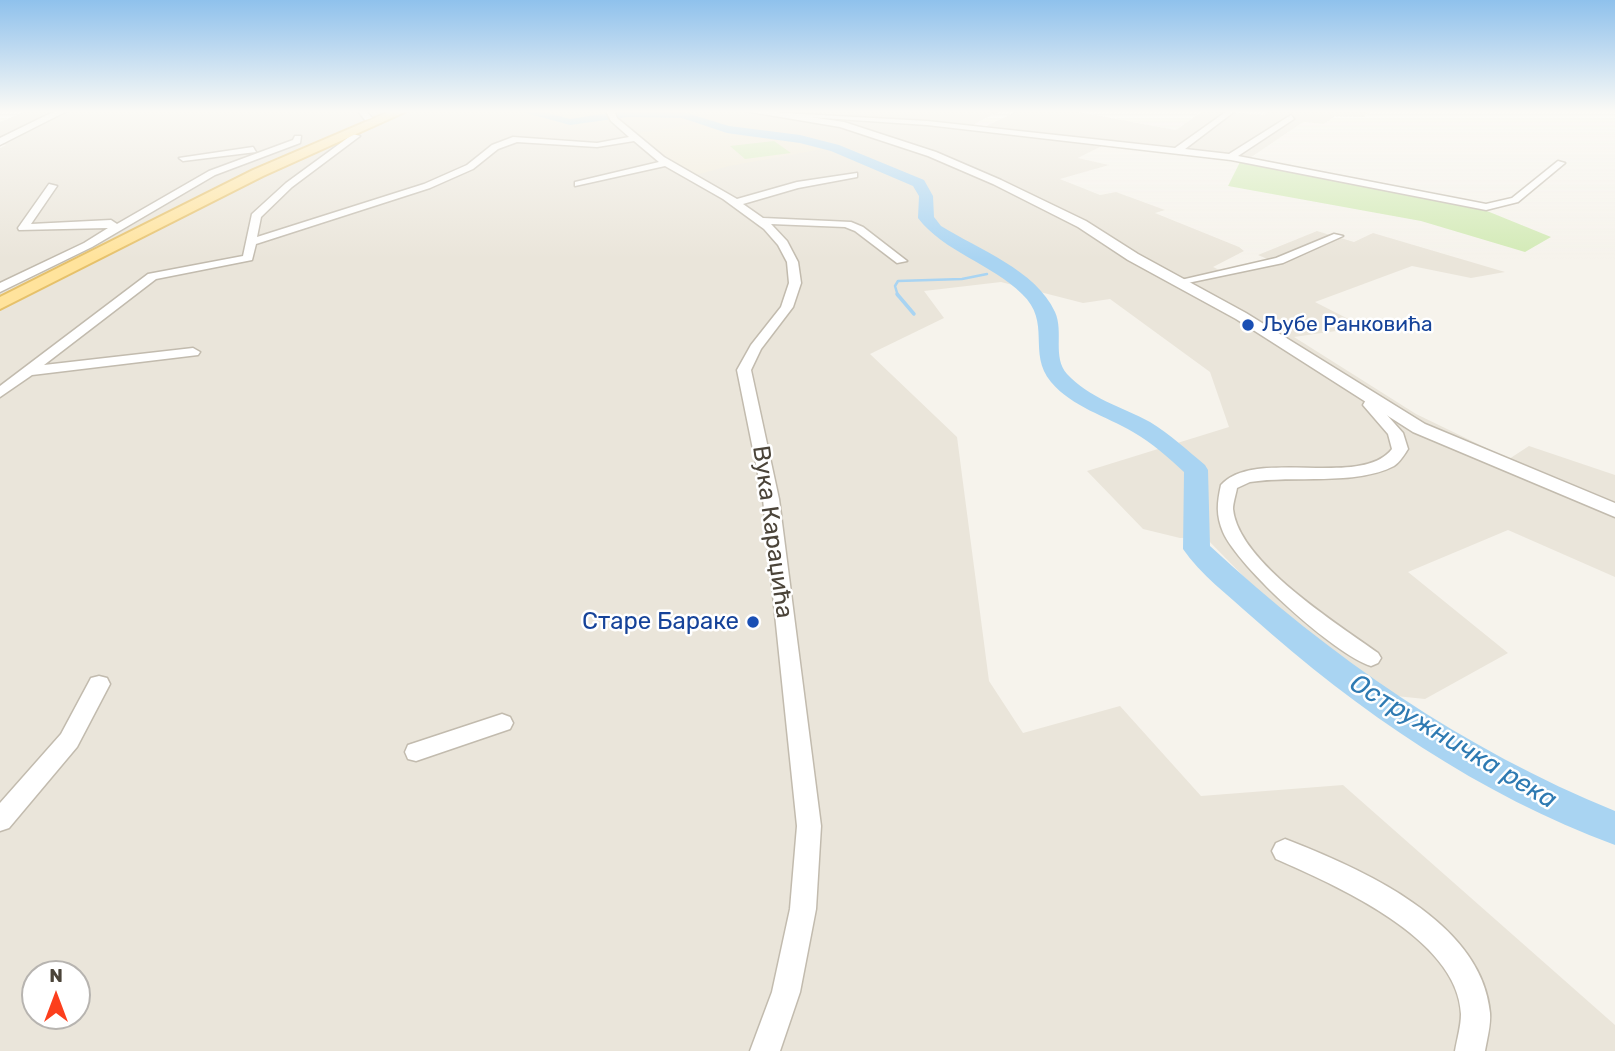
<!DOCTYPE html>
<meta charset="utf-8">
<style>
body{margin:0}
#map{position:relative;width:1615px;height:1051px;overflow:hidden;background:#f6f3ec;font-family:Rubik,sans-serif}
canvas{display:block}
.north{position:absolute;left:21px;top:960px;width:70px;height:70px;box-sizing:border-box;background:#fff;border:2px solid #b7b4b0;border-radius:50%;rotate:0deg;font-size:19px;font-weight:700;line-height:28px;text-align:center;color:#4b4439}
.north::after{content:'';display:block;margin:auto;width:24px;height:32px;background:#fc3f1d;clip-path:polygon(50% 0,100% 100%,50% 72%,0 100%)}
</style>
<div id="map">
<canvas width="1615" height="1051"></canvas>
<div class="north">N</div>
</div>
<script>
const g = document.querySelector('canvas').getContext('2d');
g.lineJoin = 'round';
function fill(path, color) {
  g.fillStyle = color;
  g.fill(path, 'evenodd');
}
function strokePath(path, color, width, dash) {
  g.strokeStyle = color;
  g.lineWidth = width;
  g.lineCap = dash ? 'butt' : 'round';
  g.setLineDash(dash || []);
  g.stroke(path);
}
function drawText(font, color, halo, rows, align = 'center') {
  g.font = font + ' Rubik,sans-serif';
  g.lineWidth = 5;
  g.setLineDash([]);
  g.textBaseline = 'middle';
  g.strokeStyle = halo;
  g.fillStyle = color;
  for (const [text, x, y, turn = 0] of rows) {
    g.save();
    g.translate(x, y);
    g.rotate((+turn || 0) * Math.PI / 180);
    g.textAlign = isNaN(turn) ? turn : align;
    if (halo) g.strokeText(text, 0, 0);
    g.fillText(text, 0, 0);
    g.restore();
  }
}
const residential = new Path2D(`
 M999,111L971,126L984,127L1018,111H1072L1176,130L1203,111L1264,115L1268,111H1369L1364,117L1335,116L1324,124L1303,122L1247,160L1102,146L1078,158L1109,165L1060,179L1100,195L1116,192L1165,210L1155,213L1239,247L1244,251L1213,267L1230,275L1279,264L1258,255L1317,231L1354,242L1373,233L1505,272L1471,278L1412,266L1315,302L1364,327L1294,337L1416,414L1509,459L1529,446L1615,475V577L1508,530L1408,572L1508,653L1425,699L1357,692L1205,537L1180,538L1143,529L1087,471L1229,427L1210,372L1110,299L1083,303L1001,282L924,291L944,318L870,354L957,437L989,681L1023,733L1120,706L1201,796L1343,785L1615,1025V1051H0V148L6,145L0,144V122L25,112ZM35,974H77V1016H35Z`);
const education = new Path2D(`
 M699,123L734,135L798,143L823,149L729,166L692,176L664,159L638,133Z`);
const green = new Path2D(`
 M774,141L791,153L745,159L730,146Z
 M1241,160L1487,211L1551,237L1525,252L1421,221L1228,186Z`);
const streamFar1 = new Path2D(`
 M898,296L895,286L898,281L962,279L987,274`);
const stream = new Path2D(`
 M897,294L914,314`);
const river = new Path2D(`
 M519,111H540L570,119L622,111L683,112L729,126L800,135L839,145L924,180L933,196L934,217L941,226C978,249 1036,270 1055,312C1064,332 1052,357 1067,374C1089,398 1122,407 1150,422C1170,434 1187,450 1205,465L1208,470L1210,546C1331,658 1463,749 1615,811V845C1480,795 1358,712 1251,616C1229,596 1200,574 1183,549L1184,472C1168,457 1152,443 1133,432C1106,416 1072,407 1051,382C1027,353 1052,322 1022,294C992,264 944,252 918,218L919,196L913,186L831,151L800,143L727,133L682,118L628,117L570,125Z`);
const minor = new Path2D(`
 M358,111H366L372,118L365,120Z
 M606,111H614L617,118L664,157L737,199L797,182L857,173V177L798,188L743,204L763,218L851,222L863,227L907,261L897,263L855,231L845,227L771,224L787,241L798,262L801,283L793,307L761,349L751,370L779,499L821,826L816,909L800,992L780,1051H750L772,992L790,909L797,826L763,499L737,370L751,345L781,307L789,283L787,262L778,245L764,229L723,199L665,166L575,186V182L659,162L634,141L597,147L517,142L498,149L473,169L430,188L256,244L252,260L156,279L44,365L193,348L200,352L198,355L32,375L0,397V386L148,274L243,256L252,214L286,183L353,134L360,136L292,187L261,217L257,237L424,184L467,165L492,145L513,137L597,143L629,137L611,121Z
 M1227,111H1235L1185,149L1229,154L1291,115L1294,119L1238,156L1486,204L1512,198L1558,161L1565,163L1518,202L1486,210L1231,160L927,125L779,115L783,113L927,121L1175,148Z
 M295,136H301L300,143L215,175L92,247L0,292V283L84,243L108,228L19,230L18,228L49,184L57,186L31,224L111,220L117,224L209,171L293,140Z
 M253,147L256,152L183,161L179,158Z
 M1334,234L1343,236L1283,263L1178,285L1172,282L1276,258Z
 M1372,397L1377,398L1378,405L1403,433L1408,449C1404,455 1400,462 1394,466C1356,486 1293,475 1250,482L1237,488C1236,494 1233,503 1233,509C1238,562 1338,624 1378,653L1381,658L1378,663L1371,666C1335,655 1238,567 1223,532C1216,515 1217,503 1221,485C1255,447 1361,489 1392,449L1388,434L1363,405L1367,398Z
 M99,676L107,678L110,684L77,747L9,828L0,831V803L61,734L91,678Z
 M502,714L510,717L513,723L510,729L416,761L408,759L405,752L408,745Z
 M1285,839C1360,868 1482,921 1490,1013C1491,1025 1487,1039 1485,1051H1455C1457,1039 1461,1026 1461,1014C1458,938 1335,885 1276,859L1272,851L1276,843Z`);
const tertiary = new Path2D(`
 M55,111H67L0,145V138Z
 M745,111H771L844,122L936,152L1001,180L1086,221L1138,254L1246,313L1425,424L1615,503V517L1413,432L1236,319L1128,260L1078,227L993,184L928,156L840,127Z`);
const primary = new Path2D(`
 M391,111H407L263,176L0,309V297L253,170Z`);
const markers = [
 [1248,325,7,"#1a4fb4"],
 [753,622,7,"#1a4fb4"]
];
const farTransitnames = [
 ["Љубе Ранковића",1262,325]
];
const streetNames = [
 ["Вука Караџића",772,532,82]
];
const transitNames = [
 ["Старе Бараке",739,622]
];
const waterNames = [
 ["Остружничка река",1453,742,31]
];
fill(residential, '#eae5da');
fill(education, '#efe8d6');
fill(green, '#d2eab5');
strokePath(streamFar1, '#a9d4f2', 2.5);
strokePath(stream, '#a9d4f2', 3.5);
fill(river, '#a9d4f2');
strokePath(minor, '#c2bbae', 3);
strokePath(tertiary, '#c2bbae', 3);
strokePath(primary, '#e6c16a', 4);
fill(minor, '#fff');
fill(tertiary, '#fff');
fill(primary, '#ffe39c');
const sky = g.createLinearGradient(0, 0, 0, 259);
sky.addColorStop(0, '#8fc1ec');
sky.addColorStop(0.43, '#fbfaf6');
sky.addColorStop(1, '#fbfaf600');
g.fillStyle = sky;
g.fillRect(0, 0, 1615, 259);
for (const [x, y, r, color] of markers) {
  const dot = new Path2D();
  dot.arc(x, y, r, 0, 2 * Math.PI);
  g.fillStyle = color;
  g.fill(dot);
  strokePath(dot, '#fff', 2.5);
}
drawText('21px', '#164399', '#fff', farTransitnames, 'left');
drawText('24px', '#4b4439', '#fff', streetNames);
drawText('24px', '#164399', '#fff', transitNames, 'right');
drawText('italic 26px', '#2e7ab2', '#fff', waterNames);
</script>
